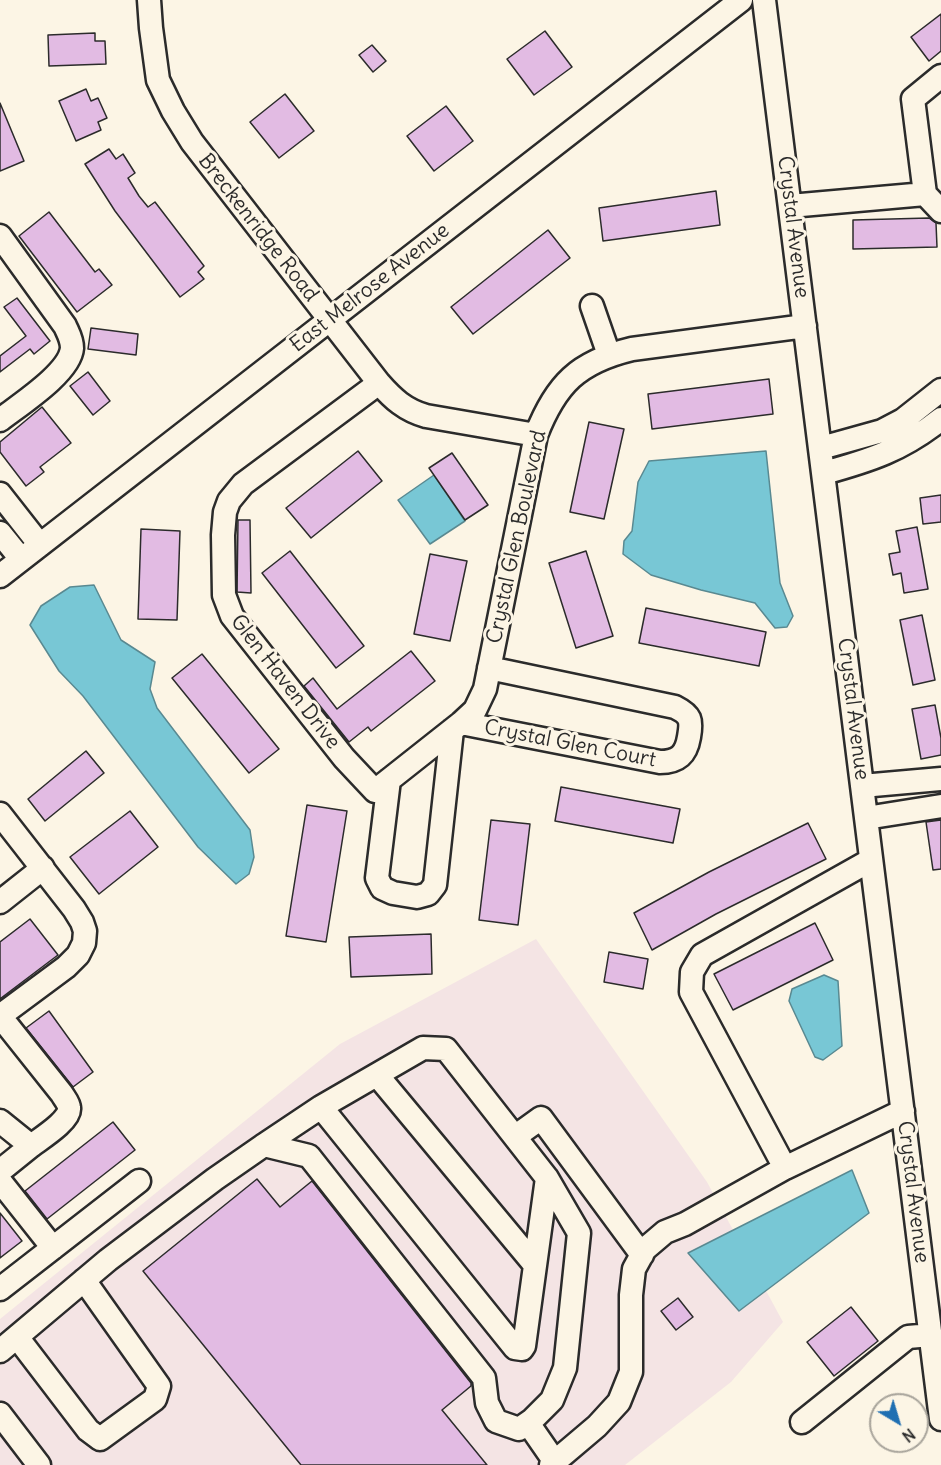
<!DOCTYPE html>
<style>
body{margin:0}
#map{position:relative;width:941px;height:1465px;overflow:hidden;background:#fcf5e5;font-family:Delius,sans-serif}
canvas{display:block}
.north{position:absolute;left:869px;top:1393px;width:60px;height:60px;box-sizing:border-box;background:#fcf5e5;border:2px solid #a8a49b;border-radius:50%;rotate:142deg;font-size:16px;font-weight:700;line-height:24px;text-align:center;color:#2b2b2b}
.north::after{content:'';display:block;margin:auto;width:21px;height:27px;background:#1f6fb2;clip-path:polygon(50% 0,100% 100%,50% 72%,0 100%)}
</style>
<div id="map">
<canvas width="941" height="1465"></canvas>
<div class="north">N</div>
</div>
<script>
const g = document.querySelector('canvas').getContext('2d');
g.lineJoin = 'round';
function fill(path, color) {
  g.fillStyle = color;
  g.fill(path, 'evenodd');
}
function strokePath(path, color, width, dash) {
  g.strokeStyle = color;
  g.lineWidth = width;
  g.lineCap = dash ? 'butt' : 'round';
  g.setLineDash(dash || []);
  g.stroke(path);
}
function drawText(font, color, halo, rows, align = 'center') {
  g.font = font + ' Delius,sans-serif';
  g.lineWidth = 6;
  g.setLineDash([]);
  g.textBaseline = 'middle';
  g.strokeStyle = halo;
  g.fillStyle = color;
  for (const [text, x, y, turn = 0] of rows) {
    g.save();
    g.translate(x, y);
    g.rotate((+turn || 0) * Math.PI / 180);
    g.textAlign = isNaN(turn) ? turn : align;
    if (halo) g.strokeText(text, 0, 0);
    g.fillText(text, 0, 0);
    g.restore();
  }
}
const built = new Path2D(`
 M536,939L707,1182L783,1322L731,1382L625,1465H0V1319L340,1044Z`);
const water = new Path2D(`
 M766,451L780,583L793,616L787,627L775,628L755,603L701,590L651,575L623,554L624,541L632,531L638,482L649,461Z
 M434,475L465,521L430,544L398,500Z
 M94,585L121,640L155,662L150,689L157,708L250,830L254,857L249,874L236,884L198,847L83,696L59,671L30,625L41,606L70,587Z
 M824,975L838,981L842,1046L823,1060L815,1057L789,1001L792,989Z
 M852,1170L869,1213L739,1311L688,1253Z`);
const building = new Path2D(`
 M941,14V51L929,61L911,37Z
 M545,31L572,67L534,95L507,59Z
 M95,33V41H105L106,64L49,66L48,35Z
 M372,45L386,61L373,72L359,55Z
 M86,89L91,101L98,98L107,118L98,122L101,130L76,141L59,101Z
 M285,94L314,131L279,158L250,122Z
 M0,103L24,161L0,171Z
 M446,106L473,141L434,171L407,136Z
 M109,149L116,159L123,154L135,173L128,178L139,196L148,207L155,202L204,266L198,272L204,279L180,297L115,211L85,164Z
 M716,191L720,225L603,241L599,208Z
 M49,212L95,272L99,269L112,285L77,312L19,236Z
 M929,218L936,223L937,247L853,249V220Z
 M548,230L570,258L473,334L451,307Z
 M17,298L50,341L34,354L30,349L0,372V356L26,336L4,307Z
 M91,328L138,334L136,355L88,349Z
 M88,372L110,401L93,415L70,386Z
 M769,379L773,414L652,429L648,394Z
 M42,407L71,443L40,467L44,472L26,486L0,452V442Z
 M589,422L624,429L604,519L570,512Z
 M358,451L382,481L311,538L286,508Z
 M452,453L488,505L465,520L429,468Z
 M941,495V522L923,524L920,498Z
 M238,520H250L251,593L237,592Z
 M917,527L928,589L904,593L901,573L893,575L889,554L900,552L896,531Z
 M141,529L180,531L177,620L138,619Z
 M290,551L364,646L336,668L262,573Z
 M586,551L613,636L576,648L549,563Z
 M430,554L467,561L450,641L414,634Z
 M646,608L766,632L759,666L639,643Z
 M922,615L935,680L913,685L900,620Z
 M411,651L435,681L371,731L368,727L349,742L304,686L313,678L337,709Z
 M202,654L279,749L249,773L172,678Z
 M935,705L941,738V755L921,759L912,709Z
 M86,751L104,773L45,821L28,799Z
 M561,787L680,809L673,843L555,821Z
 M307,805L347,811L326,942L286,936Z
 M130,811L158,847L99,894L70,857Z
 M491,820L530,824L518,925L479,920Z
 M941,820V869L933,870L926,822Z
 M808,823L826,859L716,914L652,950L634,913L709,872Z
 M30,919L58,955L0,999V942Z
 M815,923L833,960L733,1010L714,974Z
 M431,934L432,974L351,977L349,937Z
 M609,952L648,959L643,989L604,982Z
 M49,1011L93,1072L73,1087L26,1028Z
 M113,1122L135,1150L47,1219L25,1191Z
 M257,1179L280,1207L312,1181L471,1383V1386L442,1410L487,1465H301L143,1271Z
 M0,1213L22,1241L0,1258Z
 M678,1298L693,1317L676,1330L661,1311Z
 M851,1307L878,1341L834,1376L807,1342Z`);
const minor = new Path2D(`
 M149,0L151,28L158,80L173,111L192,142L379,383C393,399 405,410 426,416L536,435
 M764,0L941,1419
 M925,194L941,211
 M790,206L925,194L913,99L941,76
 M0,236L65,326C68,333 72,339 72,348C70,373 19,405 0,420
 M592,306L609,355
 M379,383L243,484L229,501L225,512L223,535L224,595L232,616L344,758L375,791L461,723L475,710L485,689L536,435C556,384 578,362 632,349L805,326
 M821,448L882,431L903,420L941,390
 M824,473C871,460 902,450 941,419
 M0,494L40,545
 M0,533L21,559
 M0,576L741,0
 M461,723L660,762C678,762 686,755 689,737C692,720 691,715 675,707L489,668
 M389,780L377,878L382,888L393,893L417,897L428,894L435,885L452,730
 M862,786L941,779
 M0,814L74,909L82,922L85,931L84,943L78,955L66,967L0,1016
 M866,818L941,806
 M0,902L43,868
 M377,1075L535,1265
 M321,1107L515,1348L522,1349L524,1346L547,1178
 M0,1121L31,1146C40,1139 71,1120 69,1108C69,1103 64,1098 62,1094L0,1016
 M516,1136L541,1118L642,1255
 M785,1168L691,992L692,972L702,955L871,860
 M0,1171L31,1146
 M0,1181L53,1248
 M0,1289L139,1181
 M17,1337L88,1430L100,1439L155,1399L159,1386L84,1280
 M0,1351L108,1260L215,1179L264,1145L321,1107L423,1048L446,1049L547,1178L579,1233L565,1368L552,1400L532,1420L519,1429L496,1421L487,1403L484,1378L309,1156L264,1145
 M0,1414L39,1465
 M802,1422L908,1337L931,1335
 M528,1423L555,1462
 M551,1465L597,1426L619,1402L631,1372V1295L634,1269L645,1249L665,1232L685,1224L785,1168L903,1111`);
const streetNames = [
 ["Crystal Avenue",793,227,83],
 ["Breckenridge Road",258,228,52],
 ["East Melrose Avenue",370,288,-38],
 ["Crystal Glen Boulevard",517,537,-78],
 ["Glen Haven Drive",285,682,52],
 ["Crystal Avenue",853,709,83],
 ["Crystal Glen Court",570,744,11],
 ["Crystal Avenue",913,1192,83]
];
fill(built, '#f4e4e4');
fill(water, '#78c7d5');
strokePath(water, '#598991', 1.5);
fill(building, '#e2bbe3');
strokePath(building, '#2b2b2b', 1.5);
strokePath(minor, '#2b2b2b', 27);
strokePath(minor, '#fcf5e5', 22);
drawText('21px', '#2b2b2b', '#fcf5e5', streetNames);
</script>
